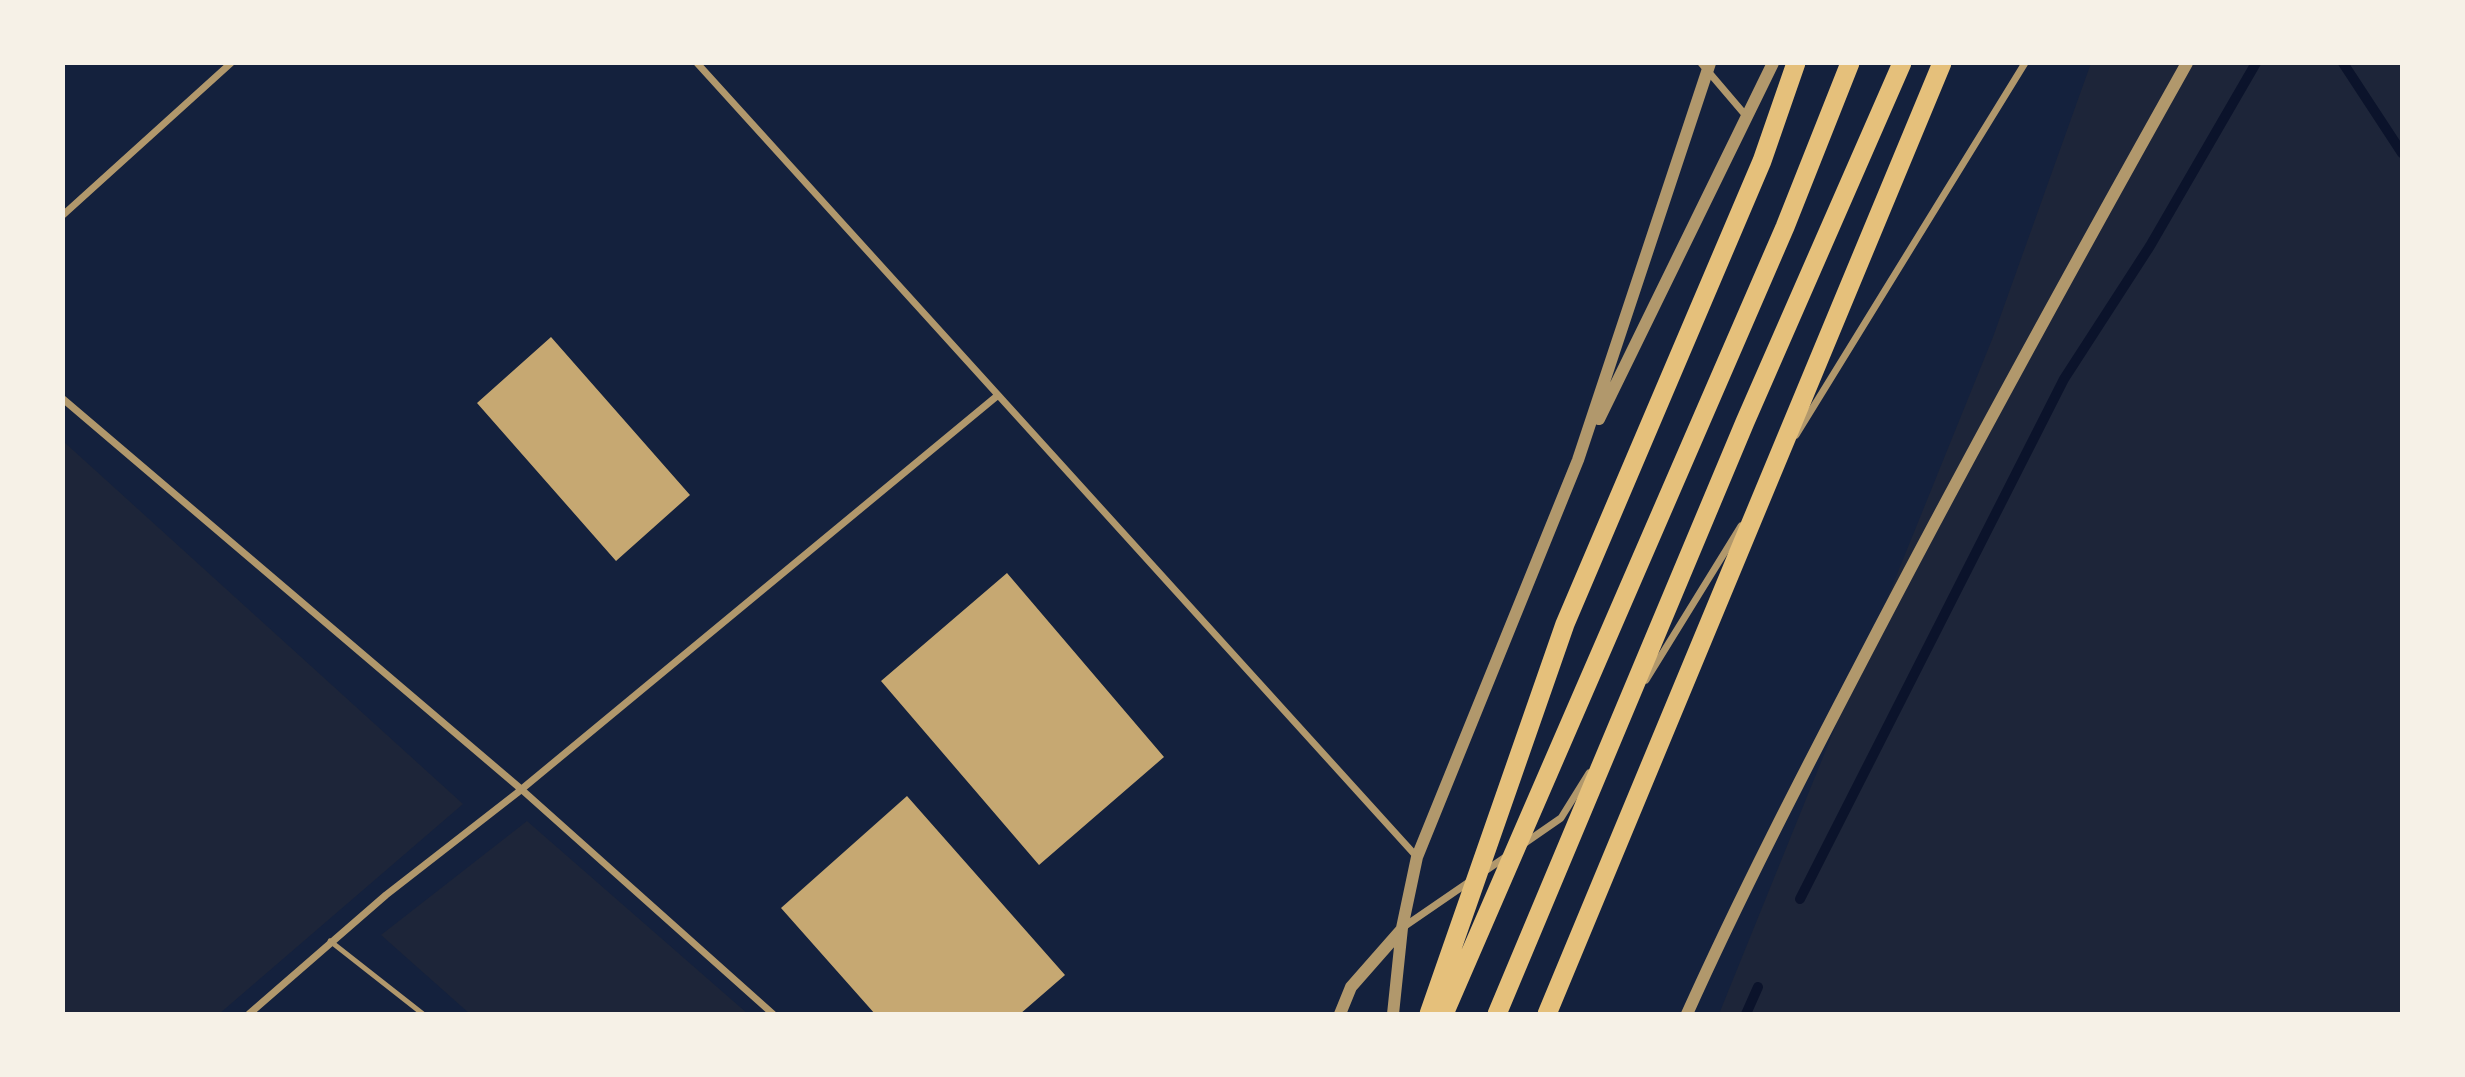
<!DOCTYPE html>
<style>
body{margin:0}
#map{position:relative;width:2465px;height:1077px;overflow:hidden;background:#14213d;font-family:Bitter,serif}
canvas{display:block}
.frame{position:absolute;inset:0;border:65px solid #f6f1e7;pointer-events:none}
</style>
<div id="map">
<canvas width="2465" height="1077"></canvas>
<div class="frame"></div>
</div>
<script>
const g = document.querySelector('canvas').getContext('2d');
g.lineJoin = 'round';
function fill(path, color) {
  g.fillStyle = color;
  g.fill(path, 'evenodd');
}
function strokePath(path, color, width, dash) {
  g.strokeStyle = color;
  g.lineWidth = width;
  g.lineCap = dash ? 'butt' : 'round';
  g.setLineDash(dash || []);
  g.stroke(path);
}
const green = new Path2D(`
 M2091,63H2402V1014H1719L1993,337Z
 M63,441L463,804L219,1014H63Z
 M527,821L748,1014H470L381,935Z`);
const stream = new Path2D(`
 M2343,63L2402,153
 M1800,899L2064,379L2150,246L2256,63
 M1746,1014L1758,987`);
const building = new Path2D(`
 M551,337L690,495L616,561L477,403Z
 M1007,573L1164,757L1039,865L881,681Z
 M907,796L1065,975L1020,1014H875L781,908Z`);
const service = new Path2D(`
 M330,941L423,1014`);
const minor = new Path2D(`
 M697,63L1417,857
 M1701,63L1747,117
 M63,215L231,63
 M63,399L521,789L773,1014
 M1796,435L2025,63
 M1646,680L1741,526
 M1522,845L1561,818L1589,773
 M1485,871L1507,856
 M1402,928L1469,882
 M249,1014L386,895L517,793L997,396`);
const tertiary = new Path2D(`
 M1599,419L1773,63
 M1340,1014L1351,987L1402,929
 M1393,1014L1402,928L1417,857L1578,460L1710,63
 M1687,1014C1741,894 1801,778 1862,661C1967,459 2076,261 2187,63`);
const trunk = new Path2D(`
 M1429,1014L1565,624L1762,161L1796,63
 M1444,1014L1785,227L1850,63
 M1497,1014L1745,422L1902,63
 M1547,1014L1942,63`);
fill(green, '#1d2539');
strokePath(stream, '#0b132b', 10);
fill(building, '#c6a872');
strokePath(service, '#b1986c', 5);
strokePath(minor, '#b1986c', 7);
strokePath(tertiary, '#b1986c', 12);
strokePath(trunk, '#e5c07b', 19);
</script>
